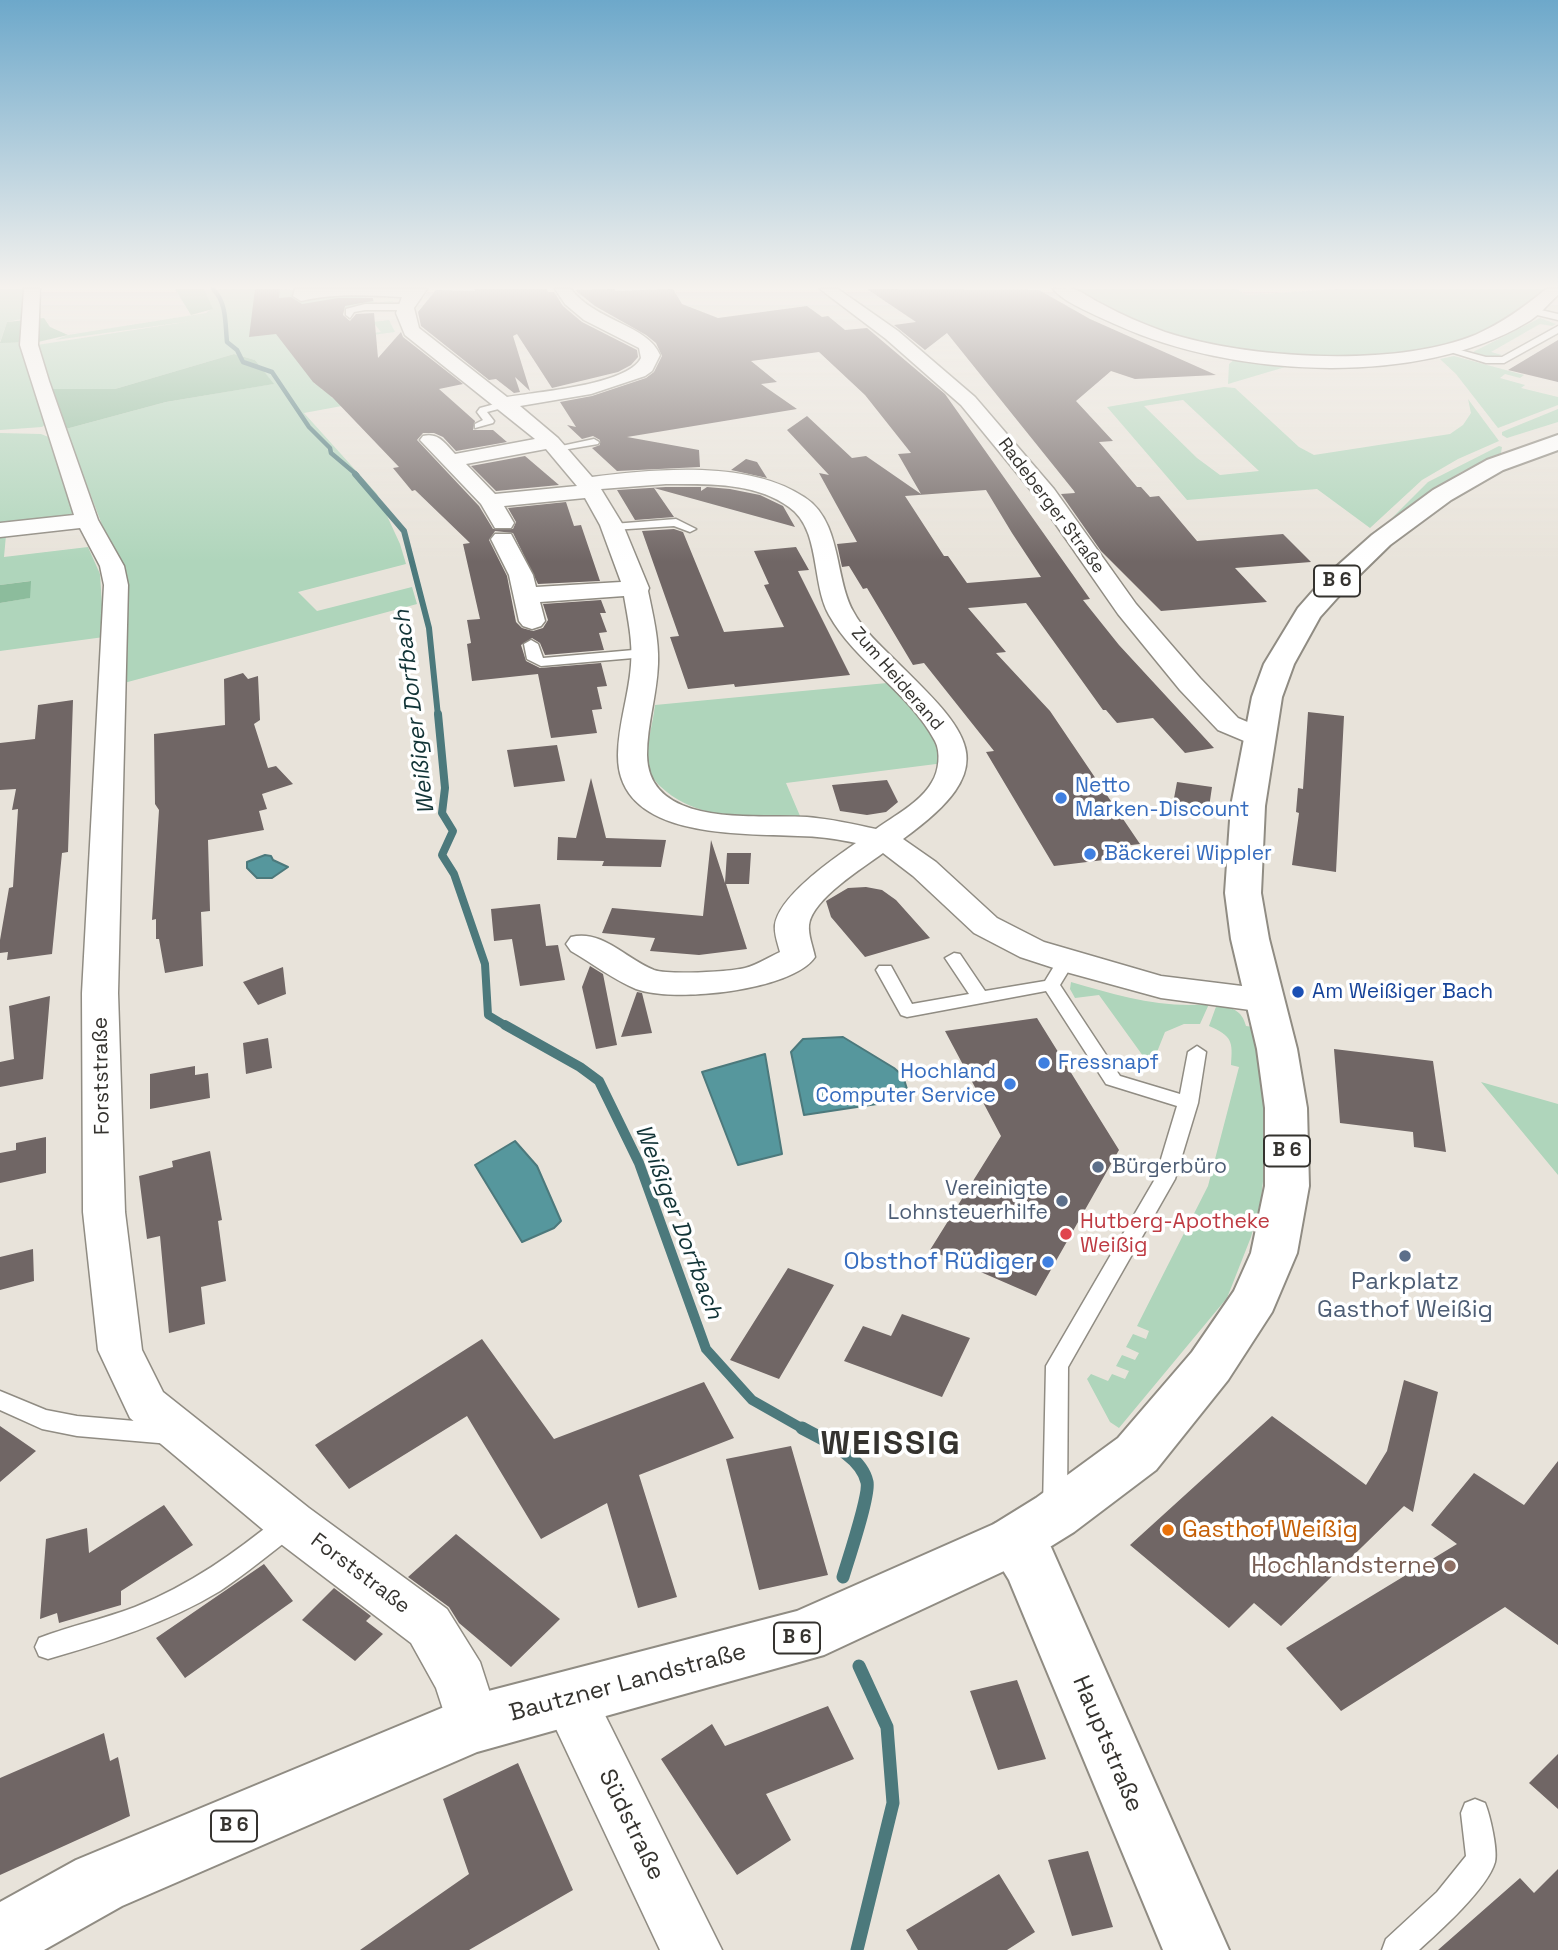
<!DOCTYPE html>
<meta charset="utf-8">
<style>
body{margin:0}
canvas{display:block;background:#e8e3da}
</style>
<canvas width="1558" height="1950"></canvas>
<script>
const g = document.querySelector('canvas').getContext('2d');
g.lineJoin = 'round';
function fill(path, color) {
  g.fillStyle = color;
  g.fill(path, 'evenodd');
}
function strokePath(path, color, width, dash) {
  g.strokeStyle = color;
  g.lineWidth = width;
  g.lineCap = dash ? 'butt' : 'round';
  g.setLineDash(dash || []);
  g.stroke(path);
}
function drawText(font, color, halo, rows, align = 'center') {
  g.font = font + ' "Space Grotesk",sans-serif';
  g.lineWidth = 7;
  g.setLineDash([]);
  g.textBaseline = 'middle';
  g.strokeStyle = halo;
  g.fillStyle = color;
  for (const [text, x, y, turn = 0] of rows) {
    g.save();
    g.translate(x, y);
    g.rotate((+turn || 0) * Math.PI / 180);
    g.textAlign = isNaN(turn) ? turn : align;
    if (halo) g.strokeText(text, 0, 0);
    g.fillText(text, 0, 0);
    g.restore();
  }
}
const green = new Path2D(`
 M0,289H25L22,319L7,322L0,342L23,343L46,424L42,427L0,430Z
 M204,289L215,291L221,289H254L255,292L287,289L295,292L296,298L306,297V293H372L373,296L362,298H373L374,303L393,301L390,305L356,306L340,312L341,317L336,318L352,336L381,332L373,322L389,320L395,332L335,340L306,308L304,309L308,314L302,315L295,311L264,315L272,321L273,329L304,325V320L312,319L322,331L313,332L307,328L276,333L285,336L288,346L320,342L319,337L326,336L337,349L331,350L323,345L291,350L297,354L293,355L294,357L303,359L304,364L337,359L336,354L340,353L351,365L341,363L309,368L315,372L310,373L316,378L313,381L315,384L358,375L368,384L359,386L352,383L321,389L330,393L332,398L338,397L340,403L373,397L371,395L379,393L385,398L304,413L377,494L400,544L406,564L298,592L317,611L412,587L417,604L124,683L127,590L83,475L62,430L166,402L273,384L255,360L234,354L115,389H48L37,345L192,321L55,340L68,335L206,313L212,308Z
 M1074,289H1237L1246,295L1338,289H1544C1516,314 1484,334 1448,344C1364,369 1236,357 1155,328C1126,318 1100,303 1074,289Z
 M1540,318L1556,324L1552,326L1540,324L1491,352L1502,355C1493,359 1481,358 1473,352Z
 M1454,356L1524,375L1520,378L1505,374L1500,378L1525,385L1521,388L1558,397V405L1498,428L1456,374L1440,359Z
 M1236,358L1292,365L1228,384L1229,364Z
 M1224,387L1235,388L1299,447L1314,455L1450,434L1463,425L1471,413L1468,399L1499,441L1458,459L1422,480L1370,528L1317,489L1187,500L1107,407ZM1183,400L1259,471L1220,475L1197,458L1144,406Z
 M1558,409V422L1507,438L1502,435V432L1509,429Z
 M0,433L41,434L51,438L75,511L70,515L0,523Z
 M1499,446L1502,447L1501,453L1461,472L1392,518L1428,482Z
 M0,535H6L4,557L88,547L100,574L104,637L0,651V603L29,598L30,581L0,585Z
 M887,683C917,710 934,723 944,763L786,783L800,816C752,817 699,822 661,787C653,780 648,771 647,759C647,742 653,723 655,705Z
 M1071,982C1116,995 1162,1009 1209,1004L1200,1024H1184L1165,1032L1151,1067L1099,995L1075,998L1070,989Z
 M1217,1004C1232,1008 1242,1010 1246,1026L1253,1027L1265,1084L1266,1155L1261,1199L1251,1237L1227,1298L1119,1428L1110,1422L1087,1379L1091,1374L1108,1381L1112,1374L1125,1379L1129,1371L1116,1366L1122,1355L1135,1360L1139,1353L1126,1347L1133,1334L1146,1339L1149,1331L1137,1326L1208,1186L1239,1067L1231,1065C1233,1041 1232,1036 1209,1026Z
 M1481,1082L1558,1104V1175Z`);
const forest = new Path2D(`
 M175,289H204L213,309L191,315Z
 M44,318L50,327L68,335L38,342L0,343L7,322Z
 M234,354L255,360L274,384L166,402L62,430L48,389H115Z
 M31,581L30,598L0,603V585Z`);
const water = new Path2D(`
 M265,855L271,856L273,860L288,867L272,878H257L247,868V862Z
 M843,1037L894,1068L903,1076L910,1099L804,1115L791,1052L803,1039Z
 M765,1054L782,1154L738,1165L702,1072Z
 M515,1141L537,1166L561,1221L554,1228L522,1242L475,1165Z`);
const streamFar4 = new Path2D(`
 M213,289C227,303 225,323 227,342L237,350L243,362L272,372L309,427L330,448L331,453L357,475`);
const streamFar3 = new Path2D(`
 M355,474L404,531L429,628L438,716`);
const streamFar2 = new Path2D(`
 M438,714L445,788L442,813L453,831L442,855L454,874L485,964L488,1015L508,1027`);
const streamFar1 = new Path2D(`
 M505,1025L580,1067L599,1081L639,1163L706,1349L752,1400L805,1430`);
const stream = new Path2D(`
 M802,1428C824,1440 861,1455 867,1482C870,1495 848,1560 843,1577
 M857,1950L893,1803L887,1727L859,1666`);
const building = new Path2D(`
 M255,289H280L279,298L291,297L302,304L338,298H373V301L345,306L343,315L350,321L356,314L374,313L378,358L401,332L403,337L463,384L439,389L475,421L473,430H493L507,442L456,451L443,437L434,433H423L417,440L479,506L493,529H513L516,522L508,508L566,502L574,526L581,525L600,581L538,584L513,533L495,531L489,540L507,576L516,622L522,628L533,631L543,628L548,620L543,604L601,600L606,613H600L607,632L599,633L604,650L545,655L540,643L532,638L521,645L526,661L540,668L601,663L607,686L597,687L602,709L592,710L597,733L551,738L538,674L472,681L467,644L471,643L467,620L480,619L463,544L470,543L415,490L412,491L393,468L399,467L333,398L313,382L276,334L249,337Z
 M474,289H547L548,292H554L563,306L582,322L637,350L638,357L631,365L618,372L552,388L517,334L513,336L530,391L515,377L520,392L514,393L496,379L489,380L421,326L418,312L436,290L475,291Z
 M614,289L616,291L673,289L682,304L718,318L807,306L822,317L828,316L845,330L867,328L945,394L1090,599L1083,600L1119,645L1214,748L1185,753L1153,718L1117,723L1106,710H1103L1026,603L968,608L1006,652L996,653L1050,711L1140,844L1105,848L1112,859L1054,866L986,752L994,751L924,663L913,665L867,588L863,589L849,566L842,567L837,544L857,542L819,473L829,475L787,430L807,416L852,458L866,456L921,494L898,454L911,453L865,395L819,352L751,361L777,382L761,384L797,409L627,437L699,450L700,467L617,471L592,448L600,445V440L593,436L582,439L567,425L576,427L560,402L592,396L646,378L654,372L662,356L656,343L646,335L595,306L575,290ZM986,490L1012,533L1041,577L967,583L948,556H944L905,496Z
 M867,289L1039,290L1090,319L1216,375L1135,379L1111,371L1076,401L1113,441L1099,442L1137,487H1141L1150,497L1159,496L1197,541L1283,534L1311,562L1235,568L1267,602L1161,611L1101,551L1061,494L1075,493L1074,491L947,333L925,350L894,325L916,322Z
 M1558,340V382L1508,370Z
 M525,456L559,485L496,491L471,466Z
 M746,459L757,462L767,478L731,470Z
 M666,487H701V491L707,487L730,489L760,495L783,506L795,527L654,488L674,517L635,520L617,490Z
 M674,529L683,532L724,632L784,627L764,585L769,584L754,551L796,547L809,570L798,571L850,675L735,687L734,684L688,689L670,637L679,636L642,531Z
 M243,673L248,679L258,676L260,720L254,724L268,768L276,766L293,784L262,794L267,809L259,811L264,830L208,840L210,911L201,912L203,966L165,973L159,939H156V919L152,920L159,810L155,804L154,734L225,725L224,679Z
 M73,700L68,852L62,853L52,954L7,960L8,952L0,953V940L9,888L13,887L18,809L12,810L16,789L0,790V743L35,739L38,705Z
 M1308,712L1344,716L1336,872L1292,865L1299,813L1296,812L1298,788L1303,789Z
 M557,745L565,781L514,787L507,750Z
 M591,778L606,838L666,840L661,867L602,866L604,861L557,860L558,837L576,838Z
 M887,780L898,802L886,812L867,815L840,811L832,785Z
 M1177,782L1212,787L1208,814L1172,809Z
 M711,840L725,883L727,853H751L749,884H726L747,949L699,955L650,951L655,938L602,933L612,908L703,916Z
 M866,887L882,890L896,900L930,938L865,957L831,917L826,901L848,888Z
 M540,904L546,946L558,945L565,980L520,986L512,939L494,941L491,909Z
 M590,966L603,974L617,1045L596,1049L582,987Z
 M283,967L286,994L258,1005L243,982Z
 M637,992L642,993L652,1033L621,1037Z
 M50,996L43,1079L0,1087V1062L14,1059L9,1006Z
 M1037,1018L1119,1150L1036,1296L930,1250L1001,1136L945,1031Z
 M268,1038L272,1068L246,1074L243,1043Z
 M1334,1049L1433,1061L1446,1152L1414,1147L1413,1132L1340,1123Z
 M195,1066V1075L208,1073L210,1098L150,1109V1074Z
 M46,1137V1173L0,1183V1153L16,1150V1143Z
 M210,1151L222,1220L218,1221L226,1281L201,1287L205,1324L169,1333L160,1236L147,1239L139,1176L173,1167L172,1161Z
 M33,1249L34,1281L0,1290V1257Z
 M788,1268L834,1285L779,1379L730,1360Z
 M902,1314L970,1338L942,1397L844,1361L863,1326L891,1336Z
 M482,1339L554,1439L704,1382L734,1438L639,1475L677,1597L638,1608L607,1503L541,1539L467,1416L349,1489L315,1445Z
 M1404,1380L1438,1392L1413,1512L1404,1506L1281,1626L1254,1603L1229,1628L1130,1545L1272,1416L1366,1485L1387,1451Z
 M0,1426L36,1451L0,1482Z
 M791,1446L828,1575L759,1590L726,1459Z
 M1558,1461V1645L1505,1607L1341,1711L1286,1648L1457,1544L1431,1525L1474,1473L1524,1505Z
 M164,1505L193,1545L121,1591V1605L59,1623L57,1613L40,1619L46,1539L87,1528L89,1553Z
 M456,1534L560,1619L511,1667L459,1623L449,1607L408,1577Z
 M264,1564L293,1601L185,1678L156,1638Z
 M334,1588L371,1616L366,1621L383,1634L355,1661L302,1620Z
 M1017,1680L1046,1759L998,1770L970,1691Z
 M828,1706L854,1759L766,1794L791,1840L737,1875L661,1759L712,1724L725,1746Z
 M104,1733L110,1761L118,1757L130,1816L0,1875V1778Z
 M1558,1754V1809L1529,1783Z
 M518,1763L573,1890L469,1950H360L469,1874L443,1799Z
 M1088,1851L1113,1927L1072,1936L1048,1860Z
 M1558,1869V1950H1438L1520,1878L1534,1893Z
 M999,1874L1035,1932L1007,1950H918L906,1930Z`);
const service = new Path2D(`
 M365,304H405L409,307L405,310H365L354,312L350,318L346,315V309Z
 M1532,308L1558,314V320L1529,313Z
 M1558,326V333L1504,363H1486L1444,350L1449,347L1486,357H1502Z
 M506,401L511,404L510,406L487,412L494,421L493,423L475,428V424L483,420L477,412L480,408Z
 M594,439L599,442L598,444L557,451L552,448Z
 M676,519L696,529L690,532L674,526L613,530L607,527L613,524Z
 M531,640L538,644L543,658L645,649L652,653L645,657L541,666L527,659L524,644Z
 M954,953L960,954L985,991L1045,981L1059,958H1071L1074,962L1060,985L1120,1076L1180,1094L1188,1052L1197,1046L1206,1052L1198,1103L1175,1179L1068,1367L1067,1508L1064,1516L1055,1519L1046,1516L1043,1508L1046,1366L1155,1179L1177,1106L1106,1084L1046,991L907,1017L901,1015L876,970L879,966H891L912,1004L969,994L945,958Z
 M0,1391L46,1410L77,1416L170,1424L178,1427L182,1434L178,1441L170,1444L77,1436L42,1429L0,1410Z
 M289,1513L298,1516L301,1524L298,1532C272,1552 247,1573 220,1591C167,1623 107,1642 48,1659L39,1656L35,1647L39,1638C70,1626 104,1619 135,1607C190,1585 235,1553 280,1516Z
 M1475,1799L1485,1803C1490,1815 1498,1850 1495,1862C1488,1888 1439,1932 1419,1950H1382L1386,1939L1437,1892L1466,1856L1461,1813L1465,1803Z`);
const minor = new Path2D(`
 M24,289H40L38,345L49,381L98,520L124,566L128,585L118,993L125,1212L142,1350L163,1392L309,1508L447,1609L480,1662L500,1724L492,1743L473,1750L454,1743L436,1688L411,1643L273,1538L130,1418L98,1350L83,1212L82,993L104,585L100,566L80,528L0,537V523L74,515L20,345Z
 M295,289H427L414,308L419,328L507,397C536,392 628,385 641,358L639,348L584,320L565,304L555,289H571C595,321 648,325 660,355L652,371L645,376L591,394L520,406L558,438L592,477C656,469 748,460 804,497C842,521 834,576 853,611C863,630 880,645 894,659C970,734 1006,765 903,839L936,862L997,918L1044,942L1161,976L1242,986L1278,993L1283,1001L1278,1009L1265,1012L1161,998L1066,972L1020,957L974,933L913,876L883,853C863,868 812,899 809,925C808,935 813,947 815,957C792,991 673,1003 636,989C614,980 592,963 571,951L566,944L571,937C602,929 626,959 654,970C669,975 728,972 745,968C757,965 769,957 780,952C778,944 774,934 775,925C779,896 833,859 856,843C837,839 817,836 798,836C741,833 617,840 618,755C618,725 629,695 631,665C633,642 628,619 624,596L540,602L545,621L541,626L532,629L523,626L519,621L509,575L491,539L495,534H511L533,575L536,587L621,582L600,525L585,498L504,506L514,523L511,528H495L481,504L420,440L423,436C438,432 445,443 455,454L535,439L405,335L396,313L402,297C367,295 334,293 301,301L293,296ZM546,449L577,486L495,494L466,464ZM666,484C707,484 755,482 789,507C821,529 811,583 829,615C856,663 909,692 935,741C941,752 939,771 932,782C921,802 894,816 876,829C853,824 831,819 807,817C758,814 648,829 647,755C647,724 657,695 658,664C659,640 653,615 648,591L649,588L623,525L601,489Z
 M820,289H838L898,331L975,397L1054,489L1136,604L1200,678L1238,718L1269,731L1273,737L1269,743L1259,746L1249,743L1218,730L1180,690L1118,614L1038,499L961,405L886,339Z
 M1053,289C1059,289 1068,287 1074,289C1083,292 1093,300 1102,304C1122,315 1143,324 1165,332C1247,359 1394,368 1475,335C1502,323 1523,308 1546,289H1558V295C1548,304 1538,317 1526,323C1417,388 1230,377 1117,325C1100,317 1064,303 1053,289Z
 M569,1673L588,1681L722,1950H660L542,1699L550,1681Z`);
const tertiary = new Path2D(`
 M1013,1517L1032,1524L1051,1547L1229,1950H1163L1009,1580L985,1541L994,1524Z`);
const primary = new Path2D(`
 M1558,435V450L1503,470L1451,500L1390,545L1347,587L1320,617L1294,664L1282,697L1265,806L1261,893L1269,939L1297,1049L1307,1108L1309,1186L1297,1253L1272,1312L1228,1380L1156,1470L1074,1532L1032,1558L824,1655L477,1752L122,1906L44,1950H0V1902L76,1860L473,1695L797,1611L994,1524L1036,1498L1118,1438L1192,1352L1234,1291L1251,1253L1265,1186V1108L1257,1049L1231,939L1225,893L1231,806L1252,697L1264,664L1298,608L1327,575L1372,535L1433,490L1487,460Z`);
const markers = [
 [1061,798,7,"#3f7fe0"],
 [1090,854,7,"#3f7fe0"],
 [1298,992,7,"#1a4fb4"],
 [1044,1063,7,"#3f7fe0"],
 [1010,1084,7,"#3f7fe0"],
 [1098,1167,7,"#5c6f8a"],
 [1062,1201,7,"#5c6f8a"],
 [1066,1234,7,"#e0444e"],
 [1405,1256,7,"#5c6f8a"],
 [1048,1262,7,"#3f7fe0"],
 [1168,1530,7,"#e8710a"],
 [1450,1566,7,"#8d6e63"]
];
const farStreetnames = [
 ["Radeberger Straße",1051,506,53],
 ["Zum Heiderand",897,679,49]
];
const shields = [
 [1337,581,46],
 [1287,1151,46],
 [797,1638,46],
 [234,1826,46]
];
const shieldNames = [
 ["B 6",1337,581],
 ["B 6",1287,1151],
 ["B 6",797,1638],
 ["B 6",234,1826]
];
const shopNames = [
 ["Netto",1075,786],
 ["Marken-Discount",1075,810],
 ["Bäckerei Wippler",1104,854],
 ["Fressnapf",1058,1063],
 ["Hochland",996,1072,"right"],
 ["Computer Service",996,1096,"right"]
];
const transitNames = [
 ["Am Weißiger Bach",1312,992]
];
const streetNames = [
 ["Forststraße",102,1076,-91],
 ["Forststraße",360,1574,37]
];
const serviceNames = [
 ["Bürgerbüro",1112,1167],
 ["Vereinigte",1048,1189,"right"],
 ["Lohnsteuerhilfe",1048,1213,"right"]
];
const healthNames = [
 ["Hutberg-Apotheke",1080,1222],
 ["Weißig",1080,1246]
];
const waterNames = [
 ["Weißiger Dorfbach",415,712,-97],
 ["Weißiger Dorfbach",678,1222,69]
];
const nearShopnames = [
 ["Obsthof Rüdiger",1034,1262]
];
const nearServicenames = [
 ["Parkplatz",1405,1282],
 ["Gasthof Weißig",1405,1310]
];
const nearFoodnames = [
 ["Gasthof Weißig",1182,1530]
];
const nearEducationnames = [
 ["Hochlandsterne",1436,1566]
];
const nearStreetnames = [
 ["Bautzner Landstraße",628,1683,-15],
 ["Hauptstraße",1107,1744,67],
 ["Südstraße",631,1825,64]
];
const nearDistrictnames = [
 ["WEISSIG",891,1445]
];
fill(green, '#afd5bb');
fill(forest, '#8cbc9c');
fill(water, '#56979d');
strokePath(water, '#4c797c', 2);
strokePath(streamFar4, '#4c797c', 4.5);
strokePath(streamFar3, '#4c797c', 6);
strokePath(streamFar2, '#4c797c', 8);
strokePath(streamFar1, '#4c797c', 10);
strokePath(stream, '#4c797c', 13);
fill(building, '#706665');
strokePath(service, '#908c83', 3);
strokePath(minor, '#908c83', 3);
strokePath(tertiary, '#908c83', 4);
strokePath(primary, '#908c83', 4);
fill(service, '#fff');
fill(minor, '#fff');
fill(tertiary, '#fff');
fill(primary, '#fff');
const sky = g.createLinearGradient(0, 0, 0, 562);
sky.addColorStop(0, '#6da8ca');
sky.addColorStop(0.51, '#f5f2ee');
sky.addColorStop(1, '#f5f2ee00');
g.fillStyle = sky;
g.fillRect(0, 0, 1558, 562);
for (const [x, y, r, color] of markers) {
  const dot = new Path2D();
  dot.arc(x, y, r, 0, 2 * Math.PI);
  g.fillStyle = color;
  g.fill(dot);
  strokePath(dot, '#fff', 2.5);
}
drawText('18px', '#35332f', '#fff', farStreetnames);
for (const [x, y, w] of shields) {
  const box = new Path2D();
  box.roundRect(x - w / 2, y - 15.5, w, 31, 5);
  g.fillStyle = '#fff';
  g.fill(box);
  strokePath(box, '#35332f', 2);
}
drawText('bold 19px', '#35332f', null, shieldNames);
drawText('21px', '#366cbe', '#fff', shopNames, 'left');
drawText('21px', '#164399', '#fff', transitNames, 'left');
drawText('21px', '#35332f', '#fff', streetNames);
drawText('21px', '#4e5e75', '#fff', serviceNames, 'left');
drawText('21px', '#be3a42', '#fff', healthNames, 'left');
drawText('italic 23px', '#123437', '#fff', waterNames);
drawText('24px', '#366cbe', '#fff', nearShopnames, 'right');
drawText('24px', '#4e5e75', '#fff', nearServicenames);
drawText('24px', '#c56008', '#fff', nearFoodnames, 'left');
drawText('24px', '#785e54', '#fff', nearEducationnames, 'right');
drawText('24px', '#35332f', '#fff', nearStreetnames);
g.letterSpacing = '2px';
drawText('bold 33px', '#35332f', '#fff', nearDistrictnames);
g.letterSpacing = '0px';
</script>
